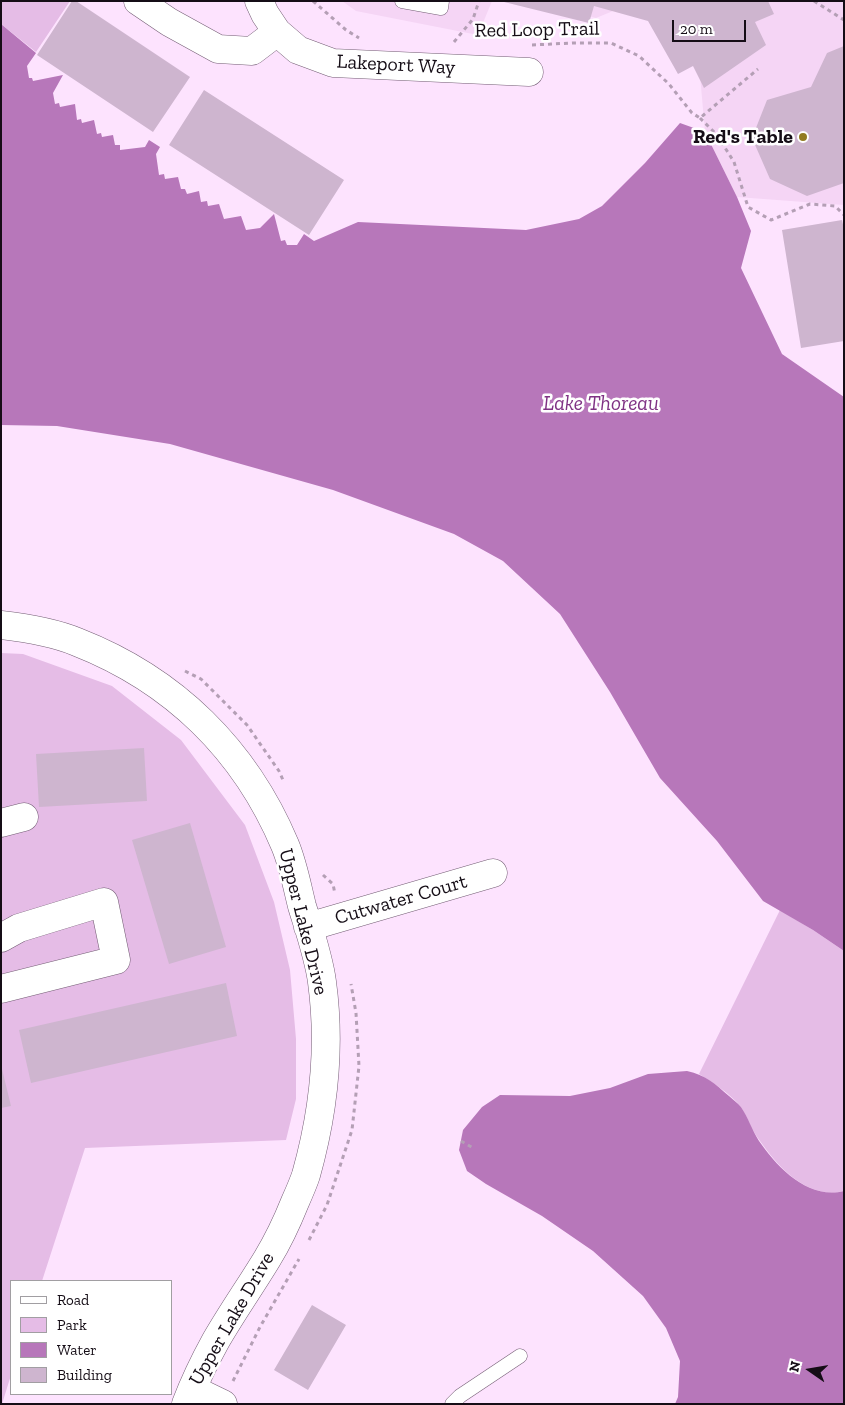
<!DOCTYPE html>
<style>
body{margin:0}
#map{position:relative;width:845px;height:1405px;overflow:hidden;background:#fde3fe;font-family:"Zilla Slab",serif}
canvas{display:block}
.frame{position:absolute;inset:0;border:2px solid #150d16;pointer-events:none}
.legend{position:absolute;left:10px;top:1280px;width:162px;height:115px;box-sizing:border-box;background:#fff;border:1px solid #a19ea2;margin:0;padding:6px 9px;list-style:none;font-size:15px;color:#150d16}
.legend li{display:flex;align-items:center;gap:10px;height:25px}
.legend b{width:25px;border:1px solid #a19ea2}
.north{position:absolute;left:785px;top:1345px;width:50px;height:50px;-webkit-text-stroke:4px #fff;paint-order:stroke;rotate:283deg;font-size:14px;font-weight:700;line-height:20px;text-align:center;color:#150d16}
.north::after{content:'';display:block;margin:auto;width:18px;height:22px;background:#150d16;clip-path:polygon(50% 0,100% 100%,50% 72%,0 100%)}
.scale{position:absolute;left:672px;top:20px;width:74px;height:22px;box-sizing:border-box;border:2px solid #150d16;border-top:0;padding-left:6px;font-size:15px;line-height:18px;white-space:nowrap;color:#150d16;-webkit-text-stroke:4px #fff;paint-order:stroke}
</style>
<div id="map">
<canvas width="845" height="1405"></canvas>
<div class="frame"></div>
<ul class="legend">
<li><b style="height:6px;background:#fff"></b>Road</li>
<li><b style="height:14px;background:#e5bce6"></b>Park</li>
<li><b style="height:14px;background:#b777ba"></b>Water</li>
<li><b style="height:14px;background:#ceb5cf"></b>Building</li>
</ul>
<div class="north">N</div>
<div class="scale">20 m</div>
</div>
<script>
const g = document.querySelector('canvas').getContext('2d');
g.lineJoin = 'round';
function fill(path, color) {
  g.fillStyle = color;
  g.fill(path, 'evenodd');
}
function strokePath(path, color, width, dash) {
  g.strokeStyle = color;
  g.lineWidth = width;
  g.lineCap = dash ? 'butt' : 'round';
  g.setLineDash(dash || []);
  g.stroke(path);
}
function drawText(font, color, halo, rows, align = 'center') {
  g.font = font + ' "Zilla Slab",serif';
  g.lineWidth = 5;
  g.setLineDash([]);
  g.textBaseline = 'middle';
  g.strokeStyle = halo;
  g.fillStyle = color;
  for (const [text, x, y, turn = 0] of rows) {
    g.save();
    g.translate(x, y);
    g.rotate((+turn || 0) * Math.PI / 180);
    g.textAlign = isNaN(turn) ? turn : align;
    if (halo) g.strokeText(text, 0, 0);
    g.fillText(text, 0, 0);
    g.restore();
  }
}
const built = new Path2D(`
 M342,1H492L478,35L356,11Z
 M526,1H844V205L737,197L705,132L700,75L668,20L618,9L596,18Z`);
const green = new Path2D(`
 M1,1H70L36,52L1,24Z
 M1,653L23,654L112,686L181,740L245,825L274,902L290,970L296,1039V1099L286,1140L85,1148L42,1281H11V1375L2,1404Z
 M780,910L813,930L844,951V1191C808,1200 778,1167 760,1141C752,1131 748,1118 741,1107C733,1096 711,1081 699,1074Z`);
const water = new Path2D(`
 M1,24L36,53L27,66L29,78H32L33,81L63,75L53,93L55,104L59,103L60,107L75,104L77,120L81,119L82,123L94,120L97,134L101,133L102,137L113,135L115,145H120V150L145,147L149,140L160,147L156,154L159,175L164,174L165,179L178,177L181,189H185L187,194L199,191L201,202L207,201L208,206L219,204L224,219L241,216L246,230L260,228L274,214L281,241L285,240L287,245H297L304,234L314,241L358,222L526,230L579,219L602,206L645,163L680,123L705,132L737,197L751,231L741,268L782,354L844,397V951L813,930L763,901L717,841L660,778L610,692L560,614L503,561L454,534L333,490L170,444L57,426L1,425Z
 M687,1071C706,1075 715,1084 729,1096C733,1100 738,1103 741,1107C748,1117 752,1130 759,1141C777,1167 808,1200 844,1191V1404H675L678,1397L680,1361L666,1328L643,1296L593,1251L542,1216L486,1184L467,1171L459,1150L463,1130L482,1107L500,1095L570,1096L610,1088L648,1074Z`);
const building = new Path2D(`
 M72,1H76L190,77L153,132L37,55Z
 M500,1H768L774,14L755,22L766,45L704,88L693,66L678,74L648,21L594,6L589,23Z
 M844,46V183L807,196L770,179L752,138L767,100L811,87L827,53Z
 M204,90L344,180L309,235L169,145Z
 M842,220L844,229V341L801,348L782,230Z
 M144,748L147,801L39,807L36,754Z
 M190,823L226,947L169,964L132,840Z
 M226,983L237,1036L31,1083L19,1030Z
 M1,1065L11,1106L1,1108Z
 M312,1305L346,1325L308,1390L274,1370Z`);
const path = new Path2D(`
 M313,1L346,30L359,38
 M814,1L844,20
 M454,42L473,19L479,1
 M532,45L572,43H611L639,56L669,84L692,113L700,118L758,69
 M700,118L717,135L734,162L748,207L771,220L810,204L835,206L844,215
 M185,671L201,679L247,725L279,771L283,780
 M323,875L333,884L335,894
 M461,1141L473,1148
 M309,1240L327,1205L352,1130L359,1066L356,1013L351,984
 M233,1381L260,1327L299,1259`);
const lane = new Path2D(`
 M402,1L441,8L442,1
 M452,1404L460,1396L520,1356`);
const street = new Path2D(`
 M138,1L169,22L218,49L252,51L277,32
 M259,1L265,14L277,32L298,50L333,63L529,72
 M1,625C27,628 53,632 77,642C174,680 245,750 285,845C293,864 297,886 302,906C309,929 319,958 322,982C331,1048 324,1111 306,1175C303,1184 299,1193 295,1202C287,1222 278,1241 267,1259C250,1287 231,1314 215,1342C204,1362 194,1383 186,1404
 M1,823L24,817
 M308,927L493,873
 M1,938L19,928L104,902L116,960L1,989
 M192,1389L223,1404`);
const markers = [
 [803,137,5,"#927b21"]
];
const streetNames = [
 ["Red Loop Trail",537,30,-1],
 ["Lakeport Way",396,65,3],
 ["Cutwater Court",401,900,-16],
 ["Upper Lake Drive",303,922,76],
 ["Upper Lake Drive",232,1319,-60]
];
const poiNames = [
 ["Red's Table",793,137]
];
const waterNames = [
 ["Lake Thoreau",601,404]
];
fill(built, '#f5d5f5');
fill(green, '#e5bce6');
fill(water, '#b777ba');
fill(building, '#ceb5cf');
strokePath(lane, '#735d74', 15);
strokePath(street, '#735d74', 29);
strokePath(path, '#b49fb5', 3, [4, 4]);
strokePath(lane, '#fff', 14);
strokePath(street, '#fff', 28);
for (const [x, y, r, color] of markers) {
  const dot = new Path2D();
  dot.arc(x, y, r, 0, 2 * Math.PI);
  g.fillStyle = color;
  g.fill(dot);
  strokePath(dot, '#fff', 2);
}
drawText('20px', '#150d16', '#fff', streetNames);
drawText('bold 20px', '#150d16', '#fff', poiNames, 'right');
drawText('italic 21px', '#7f3284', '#fff', waterNames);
</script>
